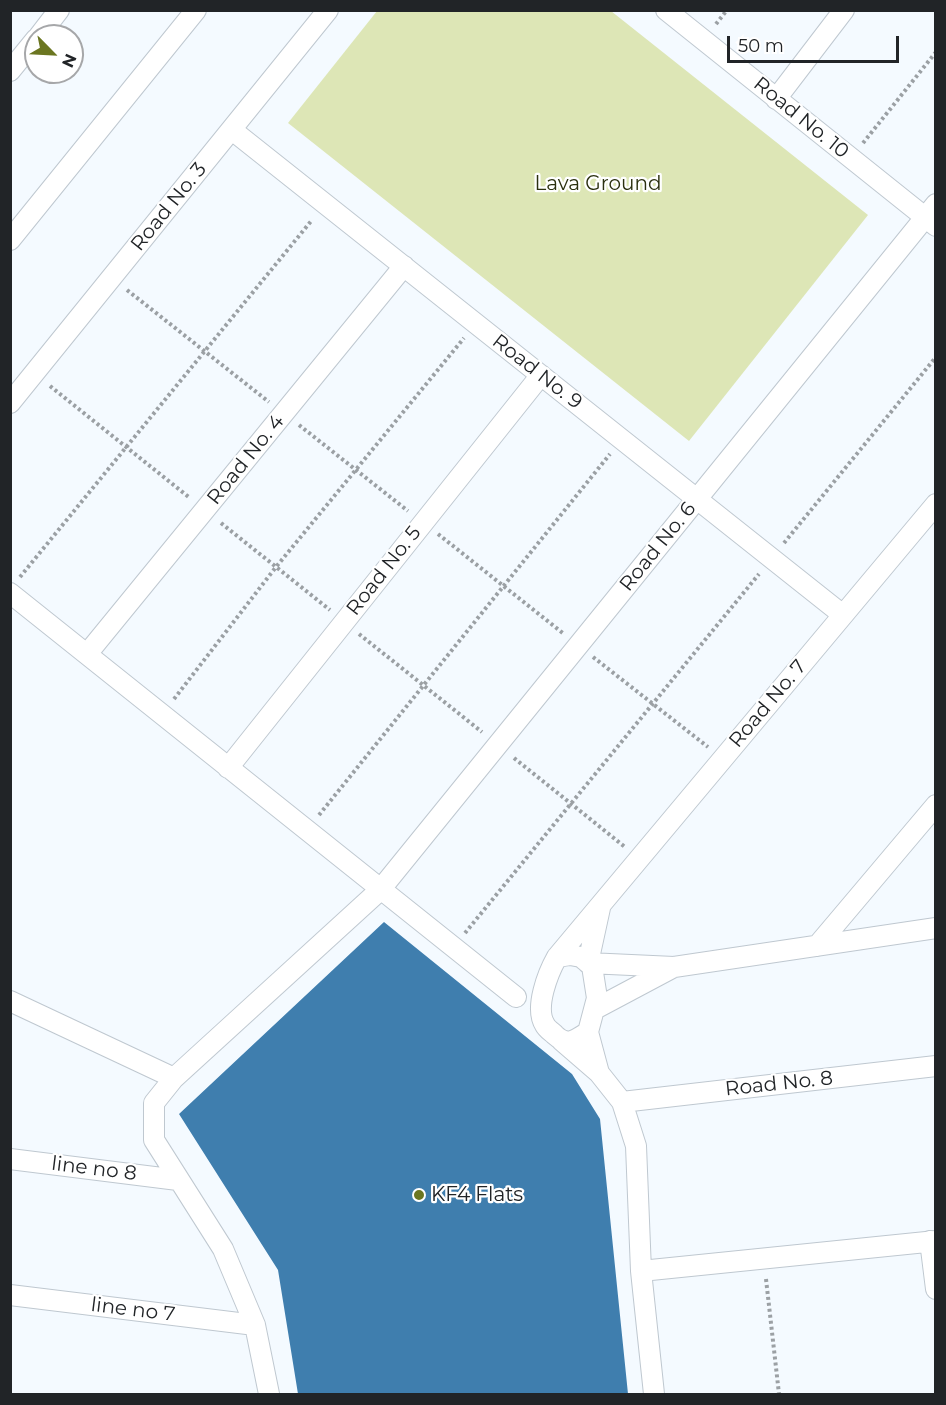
<!DOCTYPE html>
<style>
body{margin:0}
#map{position:relative;width:946px;height:1405px;overflow:hidden;background:#f4faff;font-family:Montserrat,sans-serif}
canvas{display:block}
.frame{position:absolute;inset:0;border:12px solid #212427;pointer-events:none}
.north{position:absolute;left:24px;top:24px;width:60px;height:60px;box-sizing:border-box;background:#fff;border:2px solid #a6a7a9;border-radius:50%;rotate:114deg;font-size:16px;font-weight:700;line-height:24px;text-align:center;color:#212427}
.north::after{content:'';display:block;margin:auto;width:21px;height:27px;background:#6b7621;clip-path:polygon(50% 0,100% 100%,50% 72%,0 100%)}
.scale{position:absolute;left:727px;top:36px;width:172px;height:27px;box-sizing:border-box;border:3px solid #212427;border-top:0;padding-left:8px;font-size:18px;line-height:21px;white-space:nowrap;color:#212427;-webkit-text-stroke:4px #fff;paint-order:stroke}
</style>
<div id="map">
<canvas width="946" height="1405"></canvas>
<div class="frame"></div>
<div class="north">N</div>
<div class="scale">50 m</div>
</div>
<script>
const g = document.querySelector('canvas').getContext('2d');
g.lineJoin = 'round';
function fill(path, color) {
  g.fillStyle = color;
  g.fill(path, 'evenodd');
}
function strokePath(path, color, width, dash) {
  g.strokeStyle = color;
  g.lineWidth = width;
  g.lineCap = dash ? 'butt' : 'round';
  g.setLineDash(dash || []);
  g.stroke(path);
}
function drawText(font, color, halo, rows, align = 'center') {
  g.font = font + ' Montserrat,sans-serif';
  g.lineWidth = 4.5;
  g.setLineDash([]);
  g.textBaseline = 'middle';
  g.strokeStyle = halo;
  g.fillStyle = color;
  for (const [text, x, y, turn = 0] of rows) {
    g.save();
    g.translate(x, y);
    g.rotate((+turn || 0) * Math.PI / 180);
    g.textAlign = isNaN(turn) ? turn : align;
    if (halo) g.strokeText(text, 0, 0);
    g.fillText(text, 0, 0);
    g.restore();
  }
}
const green = new Path2D(`
 M377,11H611L868,215L689,441L288,123Z`);
const building = new Path2D(`
 M384,922L572,1074L600,1119L628,1394H298L278,1270L179,1114Z`);
const path = new Path2D(`
 M716,24L727,10
 M863,143L936,52
 M127,290L269,402
 M50,386L190,498
 M299,425L408,511
 M221,523L330,610
 M438,534L564,634
 M784,543L936,357
 M20,577L312,220
 M359,634L482,732
 M593,657L708,747
 M174,699L276,567L464,338
 M514,758L625,847
 M319,815L610,454
 M465,933L759,574
 M766,1279L779,1394`);
const street = new Path2D(`
 M666,10L936,226
 M39,36L59,10
 M10,71L36,39
 M776,99L844,10
 M232,130L843,615
 M10,240L196,10
 M10,403L328,10
 M10,593L516,997
 M87,654L404,266
 M228,768L541,375
 M817,946L936,805
 M570,955L581,957L592,966L597,998L588,1032C575,1040 568,1047 555,1035C552,1032 547,1029 545,1025C534,1008 548,973 557,957Z
 M557,957L936,504
 M674,967L936,928
 M10,1001L174,1078
 M595,1009L674,967L588,963L600,908
 M562,1041L599,1073L588,1032
 M599,1073L622,1102L636,1146L641,1271L654,1394
 M622,1102L936,1066
 M10,1159L178,1180
 M930,1241L936,1289
 M641,1271L936,1241
 M10,1295L255,1325
 M269,1394L255,1325L223,1249L154,1140V1103L174,1078L380,890L936,204`);
const markers = [
 [419,1195,6,"#6b7621"]
];
const streetNames = [
 ["Road No. 10",801,118,39],
 ["Road No. 3",169,207,-51],
 ["Road No. 9",537,372,38],
 ["Road No. 4",246,460,-51],
 ["Road No. 6",658,547,-51],
 ["Road No. 5",384,571,-52],
 ["Road No. 7",768,704,-50],
 ["Road No. 8",779,1084,-6],
 ["line no 8",94,1169,7],
 ["line no 7",133,1310,7]
];
const parkNames = [
 ["Lava Ground",598,184]
];
const poiNames = [
 ["KF4 Flats",431,1195]
];
fill(green, '#dde6b6');
fill(building, '#3f7eae');
strokePath(street, '#bfc8d0', 22);
strokePath(path, '#9ba0a4', 4, [3, 3]);
strokePath(street, '#fff', 20);
for (const [x, y, r, color] of markers) {
  const dot = new Path2D();
  dot.arc(x, y, r, 0, 2 * Math.PI);
  g.fillStyle = color;
  g.fill(dot);
  strokePath(dot, '#fff', 2);
}
drawText('20px', '#212427', '#fff', streetNames);
drawText('20px', '#2b300f', '#fff', parkNames);
drawText('20px', '#212427', '#fff', poiNames, 'left');
</script>
